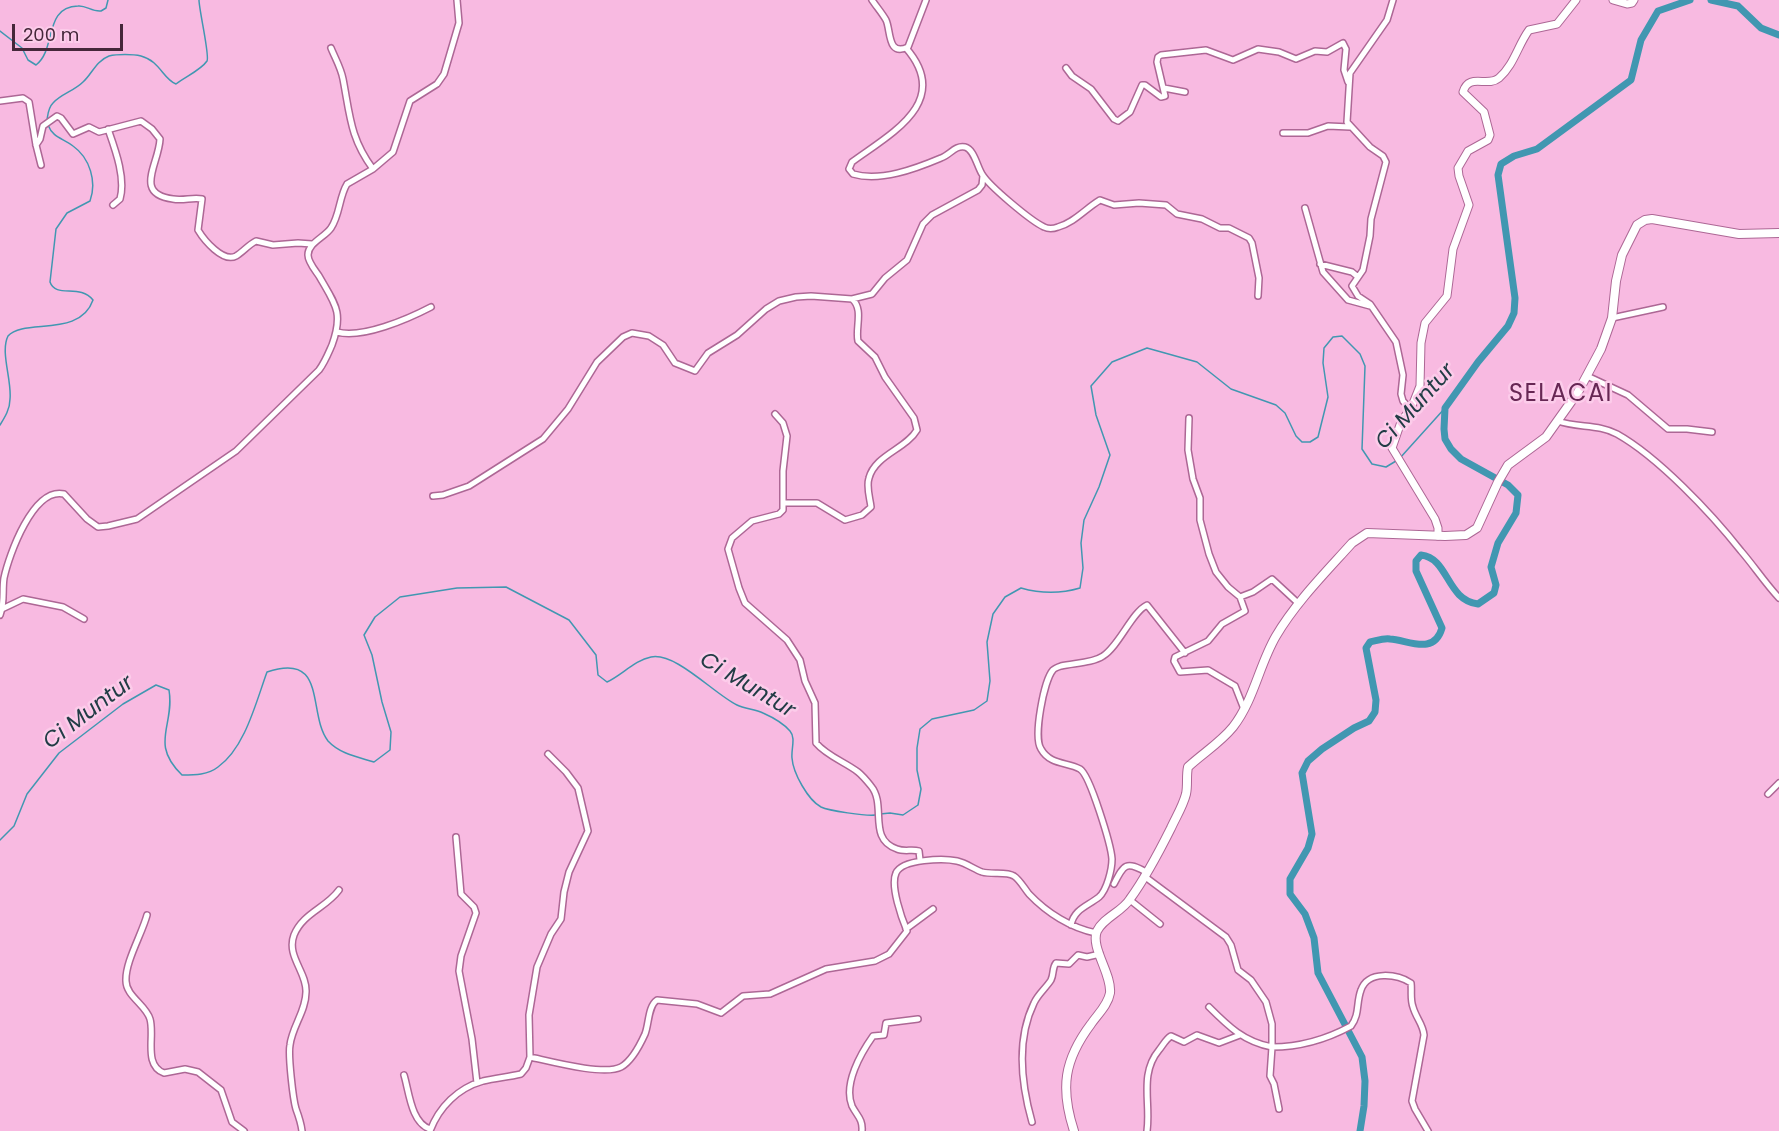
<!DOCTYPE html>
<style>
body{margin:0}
#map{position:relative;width:1779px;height:1131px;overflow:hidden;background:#f8bae1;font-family:Poppins,sans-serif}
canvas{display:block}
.scale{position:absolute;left:12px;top:24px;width:111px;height:27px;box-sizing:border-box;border:3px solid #45273a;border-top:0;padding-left:8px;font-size:18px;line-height:21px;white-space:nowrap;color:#45273a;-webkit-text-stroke:4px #fcccea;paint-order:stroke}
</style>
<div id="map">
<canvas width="1779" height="1131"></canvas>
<div class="scale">200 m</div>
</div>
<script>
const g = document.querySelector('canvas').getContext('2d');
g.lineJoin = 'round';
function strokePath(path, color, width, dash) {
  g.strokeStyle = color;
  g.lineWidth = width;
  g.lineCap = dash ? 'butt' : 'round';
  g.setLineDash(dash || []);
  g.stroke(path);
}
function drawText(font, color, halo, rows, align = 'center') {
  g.font = font + ' Poppins,sans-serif';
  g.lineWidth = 5;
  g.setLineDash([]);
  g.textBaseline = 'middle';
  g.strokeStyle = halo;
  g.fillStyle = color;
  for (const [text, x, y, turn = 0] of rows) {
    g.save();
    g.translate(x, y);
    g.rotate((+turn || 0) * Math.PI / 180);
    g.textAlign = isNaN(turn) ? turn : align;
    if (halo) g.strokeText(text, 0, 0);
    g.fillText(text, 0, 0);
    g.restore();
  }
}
const stream = new Path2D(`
 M0,31L22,48L28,60L36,65C57,49 43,7 78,6C86,5 92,12 101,11L106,8L108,0
 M47,120C48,114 48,108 53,103C61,94 74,91 83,82C92,74 96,61 109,56C117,54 133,54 141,56C160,61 163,79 176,84C185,77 201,70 207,61C210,56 199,10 199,0
 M0,425C5,417 10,409 10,399C12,380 0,352 8,336C24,318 80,338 93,300C80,283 56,299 50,282L56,229L67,213L90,201C97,182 90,158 73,146C63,138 53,138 48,125
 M1400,458L1445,408
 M880,814L890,813L903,815L918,805L921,789L917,770V748L920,729L932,719L974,710L987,701L990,681L987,642L993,614L1005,597L1021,588C1042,594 1060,594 1080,588L1083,568L1081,543L1084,520L1099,487L1110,455L1096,415L1091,386L1112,362L1147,348L1197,362L1231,389L1276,405L1285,413L1296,436L1302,442H1310L1318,437L1328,397L1323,363L1324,348L1333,337L1342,336L1360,354L1365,366L1362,449L1372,464L1386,467L1396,461
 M0,840L14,826L27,794L59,753L123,704L156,685L169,690C175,726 149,743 182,775C195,775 208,775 218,767C245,748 256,702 267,672C328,651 307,714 328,741C340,754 358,757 374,762L390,750L391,732L382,702L372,655L364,635L375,617L400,597L457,588L506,587L569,620L596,655L598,675L607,682C622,675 635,660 651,657C676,652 714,694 737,705C745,709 755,709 763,713C772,717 784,724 790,731C796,738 791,749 792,758C793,773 808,800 821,807C829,811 866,816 875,815`);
const river = new Path2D(`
 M1711,0L1738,6L1761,28L1779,35
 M1360,1131L1364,1106L1365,1081L1362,1057L1318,973L1314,938L1305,914L1290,894V879L1308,848L1312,834L1302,773L1308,761L1322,749L1354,728L1369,721L1375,712L1376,700L1366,648L1370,642C1376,641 1383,638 1390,639C1408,640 1434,656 1442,628L1416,571V561L1421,555C1449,558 1446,600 1478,604L1494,593L1496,585L1491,567L1498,543L1516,513L1518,495L1508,485L1461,459L1451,449L1445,439L1444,429L1445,408L1478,362L1508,326L1514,313L1515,298L1498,175L1501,164L1514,156L1537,149L1631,80L1641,40L1658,11L1690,0`);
const minor = new Path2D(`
 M872,0C876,6 882,13 886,20C891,30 887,57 908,47L926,0
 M1393,0L1387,20L1350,73L1347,122L1370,147L1383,156L1386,162L1371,219L1370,236L1363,270L1352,286L1358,296L1370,304L1396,342L1403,375L1401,394L1403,401L1410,409
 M331,48C335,58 341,68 343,79C350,115 350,138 373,169
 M906,48C953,102 890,134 852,162L849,169L853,174C880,182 915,169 941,158C950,155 955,145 965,147C974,149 977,166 982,174C989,186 1031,221 1044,227C1048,229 1053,229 1058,227C1075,222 1085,209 1100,200L1114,205L1139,203L1166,205L1177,214L1202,219L1220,228H1229L1249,238L1252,243L1259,278L1258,296
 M1066,68L1072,76L1091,89L1114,119L1118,121L1130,112L1142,85H1145L1161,97L1165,96L1157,62L1158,57L1161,55L1206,50L1233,60L1258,49L1279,52L1296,59L1315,51L1327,52L1343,43L1346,49L1344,70L1348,82
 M1164,88L1185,92
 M0,101L23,98L29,102L36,145L41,165
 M108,129C115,149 126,178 120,199L113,205
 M1283,133H1308L1328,126L1350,127
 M36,145L40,139L43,126L57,116L61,118L73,134L89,127L99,132L141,121L152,129L160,139C159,164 133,194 173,199C183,201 193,197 202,199L198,230C204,240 223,263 236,256C243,252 248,245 256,241L273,245L298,243L312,244
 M1305,208L1323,272L1348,300L1370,306
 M1320,264L1352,272L1358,277
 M852,299L872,294L885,278L907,260L923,224L932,215L978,190L982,185L983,176
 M1612,318L1663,307
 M337,332C362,339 408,319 431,307
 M1587,376L1628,395L1668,429H1687L1712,432
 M775,414L783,423L787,436L783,471V510L779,514L752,521L732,538L728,549L739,588L745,603L787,640L800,660L805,681L815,703L816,743C827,756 845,762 858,772C863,776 867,781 871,786C887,805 867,839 897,849C904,852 912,849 919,851L920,860
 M1189,418L1188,450L1193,479L1200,498V520L1209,554L1216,572L1228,587L1240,597L1245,611L1222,624L1208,641L1175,657L1174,661L1180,672L1208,670L1235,686L1244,709
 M1558,421C1577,428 1599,424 1617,434C1658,457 1711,513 1741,551C1754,566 1765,583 1779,598
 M433,496L443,495L469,486L543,439L568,409L597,362L623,337L632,333L649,336L663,345L675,363L695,371L708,353L737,335L766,309L779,301L796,297L811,296L852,299C864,309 855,328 858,341L875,357L885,377L914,418L917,430C906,449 875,455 869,478C866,487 870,498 871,507L862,515L845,520L817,503H784
 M1240,597L1253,592L1272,579L1299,604
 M2,609L23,599L63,607L84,619
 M0,615C5,602 2,591 4,578C9,555 33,487 64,494L87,519L98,527L108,526L137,519L236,451L319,370C325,362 328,354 332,345C344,312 335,304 319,276C315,270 308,262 308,255C308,243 325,237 331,228C340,215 339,197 347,184L373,169L393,152L410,101L437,84L444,74L459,23L457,0
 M1768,794L1779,783
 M456,837L461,894L474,907L476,913L461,956L459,971L472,1039L477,1083
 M1144,876L1226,937L1231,945L1238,970L1251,980L1266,1002L1272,1024V1047C1299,1047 1327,1039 1351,1026C1360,1014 1356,1003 1361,990C1368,970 1397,974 1411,983C1412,991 1410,999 1413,1007C1416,1018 1423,1024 1424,1035L1412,1101L1415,1109L1428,1131
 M1114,884C1124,864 1126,861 1146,872
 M1130,900L1160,924
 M147,915C142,934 125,962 126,981C126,996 146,1005 150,1019C155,1036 143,1065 164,1073L185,1069L198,1072L221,1090L232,1122L244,1131
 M1071,925C1074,909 1088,906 1099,897C1107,890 1112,869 1112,859C1111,845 1090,775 1080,769C1067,762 1050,765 1041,749C1033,737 1044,680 1053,670C1055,668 1058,667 1061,666C1074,663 1093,663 1103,656C1119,646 1132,612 1147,605L1185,653
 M906,929L933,909
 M1209,1007C1228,1026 1244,1042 1272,1047L1270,1076L1274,1084L1279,1109
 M530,1057C549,1061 604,1076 621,1067C632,1061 640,1045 645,1034C649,1024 648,1006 657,1000L697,1004L721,1013L743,996L770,994L826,969L875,961L889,954L907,931C902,919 890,886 896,873C902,859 944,858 957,861C966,863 974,869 982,872C992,875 1006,871 1014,876C1020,880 1024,888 1029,894C1047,913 1071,928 1096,933
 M404,1075C409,1091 411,1123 430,1129
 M1032,1122C1021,1083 1016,1040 1034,1003C1038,994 1046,988 1051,980C1054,974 1052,968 1056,963L1069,964L1078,955L1087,957L1100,954
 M302,1131C301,1123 299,1117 296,1109C293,1099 288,1055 290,1045C292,1027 306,1011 306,992C307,972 286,956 294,935C303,913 326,908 339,890
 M430,1131C439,1107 458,1088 483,1081C496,1078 508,1077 521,1074L526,1068L530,1057L529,1015L537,967L551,934L561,919L564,892L569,872L588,831L578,788L566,772L548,754
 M862,1131C863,1119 857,1116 852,1106C843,1084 861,1053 873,1036L884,1035L886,1023L918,1019
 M1147,1131C1151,1103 1139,1074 1159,1050C1163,1045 1166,1039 1171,1036L1184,1042L1197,1035L1219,1043L1240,1035`);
const major = new Path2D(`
 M1613,0L1627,4L1632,3L1634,0
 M1438,536V528L1435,519L1392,448L1401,422L1412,406L1420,386L1421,343L1425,323L1447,296L1453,249L1469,205L1459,176L1458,168L1468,151L1488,140L1490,135L1484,112L1463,92C1469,72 1487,88 1499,78C1514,65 1518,45 1529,30L1557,24L1576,0`);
const highway = new Path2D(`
 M1074,1131C1060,1088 1064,1060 1091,1024C1098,1014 1108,1005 1110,993C1112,974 1090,947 1097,931C1104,917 1122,912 1130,899C1146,877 1159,852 1171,828C1176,817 1183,806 1186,794C1188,785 1186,776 1188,767C1203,753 1220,743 1233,727C1254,700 1259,665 1276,636C1296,602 1326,572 1352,543L1367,533L1445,536L1466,535L1477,528L1498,482L1508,465L1546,437L1578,392L1601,349L1612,318L1616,281L1622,255L1637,225L1645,220L1652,219L1739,234L1779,233`);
const waterNames = [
 ["Ci Muntur",1416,407,-48],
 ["Ci Muntur",747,686,31],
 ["Ci Muntur",89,713,-37]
];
const quarterNames = [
 ["SELACAI",1561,395]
];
strokePath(stream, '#4197b1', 1.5);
strokePath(river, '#4197b1', 7);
strokePath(minor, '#ad6795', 8);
strokePath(major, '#ad6795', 9);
strokePath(highway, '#ad6795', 10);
strokePath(minor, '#fff', 5);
strokePath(major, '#fff', 7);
strokePath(highway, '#fff', 8);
drawText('italic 22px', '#213c45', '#fcccea', waterNames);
g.letterSpacing = '1.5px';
drawText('24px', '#672754', '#fcccea', quarterNames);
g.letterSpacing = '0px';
</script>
